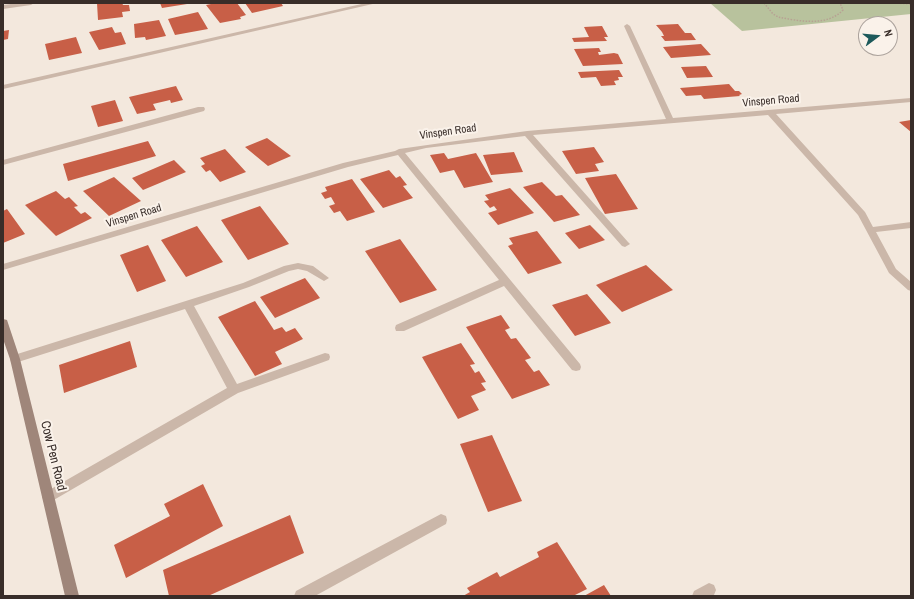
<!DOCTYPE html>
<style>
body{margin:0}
#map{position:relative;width:914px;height:599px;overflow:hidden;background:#f3e8dd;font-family:"Archivo Narrow",sans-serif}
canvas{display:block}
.frame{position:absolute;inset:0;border:4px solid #382d29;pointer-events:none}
.north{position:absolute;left:858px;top:16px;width:40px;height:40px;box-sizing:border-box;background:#faf2ea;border:1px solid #aca39d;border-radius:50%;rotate:74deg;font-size:11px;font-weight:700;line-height:16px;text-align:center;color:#382d29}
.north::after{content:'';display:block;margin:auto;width:14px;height:18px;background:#1d5a5b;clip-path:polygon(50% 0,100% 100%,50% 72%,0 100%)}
</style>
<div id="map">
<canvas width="914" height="599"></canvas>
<div class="frame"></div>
<div class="north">N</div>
</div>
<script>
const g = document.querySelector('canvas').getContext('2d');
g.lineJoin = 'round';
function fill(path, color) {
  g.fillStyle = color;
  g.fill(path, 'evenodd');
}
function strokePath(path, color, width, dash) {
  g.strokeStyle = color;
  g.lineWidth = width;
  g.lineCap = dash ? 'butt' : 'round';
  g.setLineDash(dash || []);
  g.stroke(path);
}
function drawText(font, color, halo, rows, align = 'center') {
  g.font = font + ' "Archivo Narrow",sans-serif';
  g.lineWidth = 4;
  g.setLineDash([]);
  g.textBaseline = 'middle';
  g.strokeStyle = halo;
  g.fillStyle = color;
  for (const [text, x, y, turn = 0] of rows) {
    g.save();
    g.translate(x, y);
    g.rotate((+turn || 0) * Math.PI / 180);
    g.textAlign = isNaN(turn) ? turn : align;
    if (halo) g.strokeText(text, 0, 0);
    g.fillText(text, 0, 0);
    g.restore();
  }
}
const green = new Path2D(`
 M710,3H911V14L742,31Z`);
const building = new Path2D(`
 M97,3H122L123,5H129L130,11L122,12L123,17L98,20Z
 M160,3H187V4L162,8Z
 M216,3H237L246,15L240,17L241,19L220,23L206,5Z
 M245,3H281L283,6L252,13Z
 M198,12L208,29L175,35L168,19Z
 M159,20L166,36L146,40L145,37L135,38L134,24Z
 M678,24L685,33H691L696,40L665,41L661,36H664L662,32L656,25Z
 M602,26L608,37H604L607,41L574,42L572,38L589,37L584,27Z
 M112,27L115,33L121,32L126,44L99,50L89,32Z
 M9,30L8,39L3,40V31Z
 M76,37L82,53L49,60L45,44Z
 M701,44L711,55L671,58L663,47Z
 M599,48L601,52H598L599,55L614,53L618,54L623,64L583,66L574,49Z
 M706,66L713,77L687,78L681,67Z
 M619,70L623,77H618L619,80L614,81L616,85L601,86L596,77L581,78L578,72Z
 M729,84L735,91H739L742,94L739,95L740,96L704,99L701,95L686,96L680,88Z
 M176,86L183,100L171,103L170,100L153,104L156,110L137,114L129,97Z
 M115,100L123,121L98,127L91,106Z
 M911,120V132L899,122Z
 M267,138L291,156L268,166L245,147Z
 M148,141L156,156L68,181L63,164Z
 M594,147L604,162L595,164L599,171L576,174L562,151Z
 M225,149L246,172L220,182L210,170L206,172L201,166L205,164L200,158Z
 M514,152L523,172L491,175L483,155Z
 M444,153L448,159L476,153L493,182L464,188L454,170L440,173L430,155Z
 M174,160L186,172L143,190L132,178Z
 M389,170L396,178L400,176L407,185L403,186L413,198L383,208L360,179Z
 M616,174L638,209L605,214L585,178Z
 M114,177L141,201L109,216L83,191Z
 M352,179L375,212L347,221L340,211L334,213L329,206L335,204L331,197L325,199L321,193L327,191L325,187Z
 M542,182L556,196L562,195L580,215L554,222L523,187Z
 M510,188L534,213L498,225L488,213L497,210L494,206L490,208L484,201L489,200L485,195Z
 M56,191L65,199L69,197L78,206L74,207L81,214L85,212L92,218L56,236L25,205Z
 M260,206L289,244L248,260L221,220Z
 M7,209L25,234L3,243V211Z
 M590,225L605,240L579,249L565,233Z
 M197,226L223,262L186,277L161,240Z
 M537,231L562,263L528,274L508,246L513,244L509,238Z
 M400,239L437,290L400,303L365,251Z
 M148,245L166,281L137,292L120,255Z
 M646,265L673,290L622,312L596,285Z
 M305,278L320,298L275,318L260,297Z
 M587,294L611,323L575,336L552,305Z
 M255,301L274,330L282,327L286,332L295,328L303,339L275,352L282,364L255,376L218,317Z
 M501,315L510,328L505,330L511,339L516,338L531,358L525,360L534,372L539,370L550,385L512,399L466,327Z
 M130,341L137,367L64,393L59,365Z
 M461,343L475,364L470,365L475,373L479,371L486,382L481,383L486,390L471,396L479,410L458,419L422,357Z
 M492,435L522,501L488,512L460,444Z
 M203,484L223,526L126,578L114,545L170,516L164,504Z
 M290,515L304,553L208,596H169L163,570Z
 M557,542L587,589L573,596H463L470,592L467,588L497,572L500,577L539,557L537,552Z
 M604,585L611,596H584Z`);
const path = new Path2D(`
 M764,3L773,14L778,17C798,21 827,27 843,10L840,3
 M894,3L911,4`);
const service = new Path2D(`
 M709,583L714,585L716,590L714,595L692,596L694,591Z`);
const minor = new Path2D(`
 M18,3H34L31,5L3,9V5Z
 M366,3H377L3,89V85Z
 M627,24L630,26L673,118L911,98V102L776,114L865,212L873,227L911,222V228L876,232L896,269L911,282V291L908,290L889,273L858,215L768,115L533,135L628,242L630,244L625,247L622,246L525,136L426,148L405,153L580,364L581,367L580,370L576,371L572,370L504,286L404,331H396L395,328L396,325L499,280L398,155L348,167L3,270V264L343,163L395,151L399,149L527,131L666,119L624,26Z
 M198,107H204L205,109L204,111L3,165V160Z
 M298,263L313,266L329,278L324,281L307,271L298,269L289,271L249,287L194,306L237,384L325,353L329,354L330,357L329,360L238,393L52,501L48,503L44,501L42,497L44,493L227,388L185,309L15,363L11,362L10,359L11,356L243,283L284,266Z
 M441,514L446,516L447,520L446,524L315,596H294L296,591Z`);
const secondary = new Path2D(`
 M3,319L7,320L20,359L79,596H65L10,359L3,339Z`);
const streetNames = [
 ["Vinspen Road",771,101,-5],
 ["Vinspen Road",448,132,-8],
 ["Vinspen Road",134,216,-17]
];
const nearStreetnames = [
 ["Cow Pen Road",53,456,76]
];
fill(green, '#b8c29d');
fill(building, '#c85f47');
strokePath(path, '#b7a193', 1.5, [1.5, 1.5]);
fill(service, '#cbb7a9');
fill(minor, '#cbb7a9');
fill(secondary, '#9f867a');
drawText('11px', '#382d29', '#faf2ea', streetNames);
drawText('13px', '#382d29', '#faf2ea', nearStreetnames);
</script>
